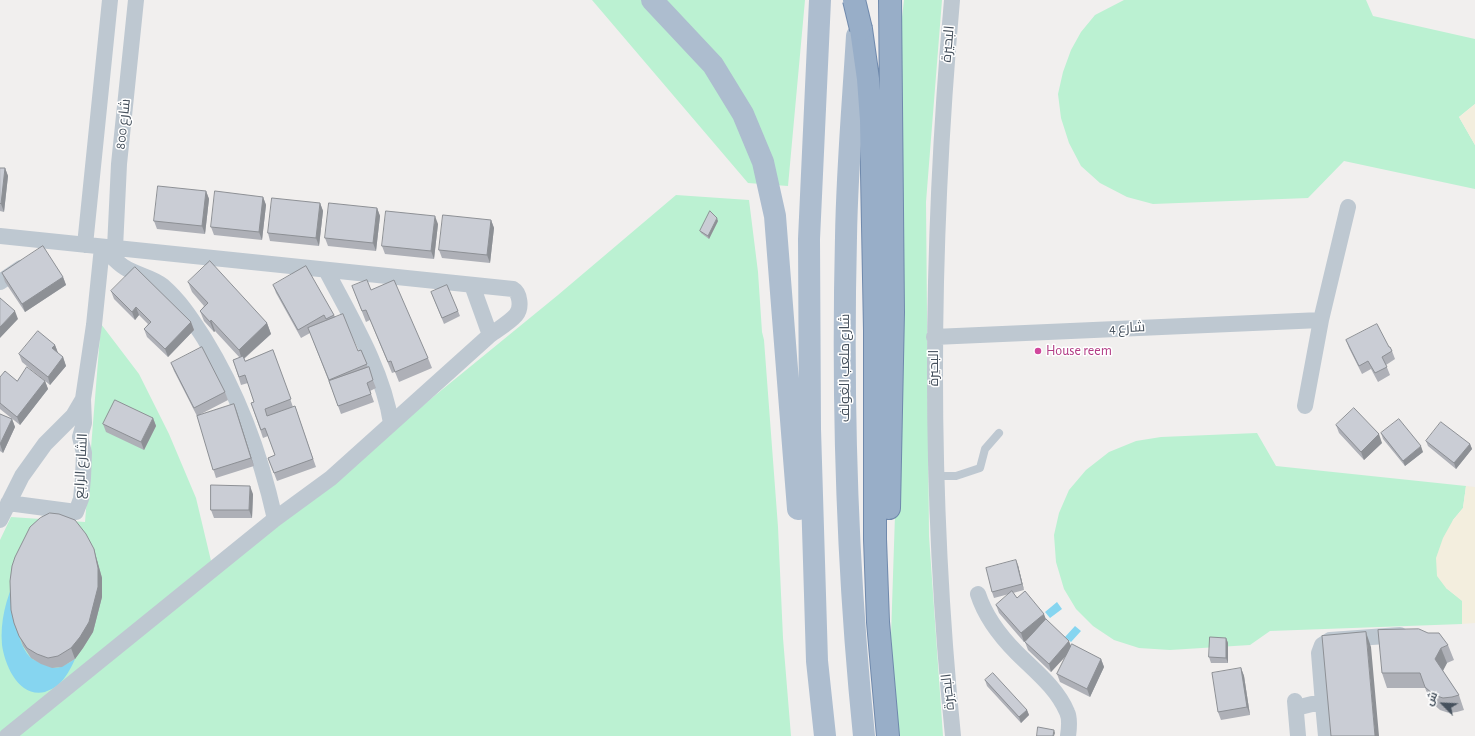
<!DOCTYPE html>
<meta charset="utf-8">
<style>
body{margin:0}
#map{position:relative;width:1475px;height:736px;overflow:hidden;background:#f1efee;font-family:"Alegreya Sans",Cairo,sans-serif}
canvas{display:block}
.north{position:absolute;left:1423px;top:684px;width:40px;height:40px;-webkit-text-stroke:3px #fff;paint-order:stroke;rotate:294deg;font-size:11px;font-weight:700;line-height:16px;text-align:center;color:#46515d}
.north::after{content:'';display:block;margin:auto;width:14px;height:18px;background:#46515d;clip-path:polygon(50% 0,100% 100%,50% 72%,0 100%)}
</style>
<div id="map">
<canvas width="1475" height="736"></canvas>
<div class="north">ش</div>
</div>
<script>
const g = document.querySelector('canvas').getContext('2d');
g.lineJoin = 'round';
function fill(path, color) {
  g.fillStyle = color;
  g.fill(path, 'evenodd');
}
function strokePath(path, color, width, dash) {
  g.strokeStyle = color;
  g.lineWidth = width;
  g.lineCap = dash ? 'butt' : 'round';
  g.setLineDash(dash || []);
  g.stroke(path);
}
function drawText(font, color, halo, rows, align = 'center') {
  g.font = font + ' "Alegreya Sans",Cairo,sans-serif';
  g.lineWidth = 3;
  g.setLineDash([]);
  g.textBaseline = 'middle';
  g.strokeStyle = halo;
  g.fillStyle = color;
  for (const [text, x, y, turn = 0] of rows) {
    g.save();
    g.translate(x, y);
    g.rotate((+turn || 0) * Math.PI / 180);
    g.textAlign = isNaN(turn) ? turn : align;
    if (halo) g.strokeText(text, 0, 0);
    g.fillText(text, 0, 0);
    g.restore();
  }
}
const green = new Path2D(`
 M592,0H805L788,186L748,183Z
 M904,0H942L926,202L929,536L943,736H895L891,636L898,424V53Z
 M1124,0H1366L1373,16L1475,39V104L1459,117L1475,145V189L1344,161L1308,198L1153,204L1127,197L1100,183L1081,166L1069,143L1061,118L1058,94L1063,72L1071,50L1081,32L1095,15Z
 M676,195L749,200L758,272L762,332L764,340L778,527L783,638L791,736H18L558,295Z
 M101,324L139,374L169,434L196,498L212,565L0,736V540L11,517L85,522Z
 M1257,433L1276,466L1466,486L1463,508L1453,520L1446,588L1462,600V624L1270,631L1250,645L1170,650L1139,648L1114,640L1093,626L1076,609L1064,589L1056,562L1054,535L1059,513L1069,490L1086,470L1109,452L1136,441L1161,437Z`);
const sand = new Path2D(`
 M1475,104V145L1459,117Z
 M1466,486L1475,487V623L1462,624V601L1446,588L1437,576L1436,558L1443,538L1453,520L1463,508Z`);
const water = new Path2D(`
 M16,577C17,601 12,638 30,657C33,660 38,661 41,663C58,671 60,668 75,659C71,668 66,678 58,685C55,688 49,690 45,692C19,698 5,666 2,645C0,621 6,599 16,577Z
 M1057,602L1062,609L1050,618L1045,612Z
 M1075,626L1081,631L1071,642L1065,637Z`);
const service = new Path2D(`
 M935,476H956L980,468L985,449L999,433`);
const minor = new Path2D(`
 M952,0C930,246 928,490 953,736
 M0,236L513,289C520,293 522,308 516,315C509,323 498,329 490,335L331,478L275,519L7,736
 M85,245L110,0
 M102,247C109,253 116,262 124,267C136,275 152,277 163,286C181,302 191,318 204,338C238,393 261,456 275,519
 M115,248L119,164L136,0
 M326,270C351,318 383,370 391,423
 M0,282L21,268
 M472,285L490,335
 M934,337L1321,320
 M1305,406L1321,320L1348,207
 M8,503L76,512L81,499L83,478L84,453L80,437L84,423L83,399
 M0,520L22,476L45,444L73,416L83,399L94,325L102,247
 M978,594C985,616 1001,637 1017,653C1035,671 1057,688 1067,712C1070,718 1069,729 1068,736
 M1295,701L1298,736
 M1323,704L1326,736
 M1296,708L1312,704H1323L1319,653L1322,645L1330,640L1400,635`);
const primary = new Path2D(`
 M652,0L713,65L743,114L763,162L775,216L798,509
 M820,0L809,239L810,429L817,661L825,736
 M857,36C853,103 847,170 846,237C842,403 847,570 864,736`);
const trunk = new Path2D(`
 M861,29L868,79L871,120L875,331V539L878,622L888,736
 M889,508L893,312L890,0`);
const trunkBridge = new Path2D(`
 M854,0L861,29`);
const wall = new Path2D(`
 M0,168H5L8,176L4,212L0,211Z
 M206,191L209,199L205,234L157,229L154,221Z
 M263,197L266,205L262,240L214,235L211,227Z
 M320,203L323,211L319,246L270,241L268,233Z
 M377,208L380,216L376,251L328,246L325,238Z
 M491,220L494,228L490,263L442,258L439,250Z
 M718,221L709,239L701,233L700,231Z
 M438,224L434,259L385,254L382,246Z
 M2,273L63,277L66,285L25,312L5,282Z
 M188,282L267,323L271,334L244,359L245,361L273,350L293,407L295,406L316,467L277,481L268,458L275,455L268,436L263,438L251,403L254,402L248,383L241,385L233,360L240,358L215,331L214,332L204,321L200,311L204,306L192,292Z
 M273,285L334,315L358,351L361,350L376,388L370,391L374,402L341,414L331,387L310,333L301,338L276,293Z
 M352,286L371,290L428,358L432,368L399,382L395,372L392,373L370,320L366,322Z
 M111,291L191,322L194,330L168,357L147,337L144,329L148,324L139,315L135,320L114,299Z
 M431,292L458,311L460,316L444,324Z
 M1346,340L1389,347L1392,351L1395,359L1386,365L1390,375L1378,382L1371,369L1362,374L1349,348Z
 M55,345L58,353L63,357L66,366L50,385L22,362L19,354Z
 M171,363L225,392L228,400L199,415L234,404L254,466L216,478L197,416L174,371Z
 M0,377L17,381H45L48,389L20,425L0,409Z
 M0,414L12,419L15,427L3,453L0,451Z
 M153,418L156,426L144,450L106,432L103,424Z
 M1336,425L1382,443L1364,460L1339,433Z
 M1381,433L1423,452L1405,466L1383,439Z
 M1426,441L1470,444L1472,449L1456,469L1428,446Z
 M253,494L252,518H214L211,510Z
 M97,560L102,578V597L93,632L83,648L75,659L62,667L52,668L41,664L31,658L23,646L14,623Z
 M1018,565L1024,590L1013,593L1017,598L1046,619L1071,646L1101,659L1104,667L1090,697L1060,682L1057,674L1066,656L1051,672L1028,650L1025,642L1031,635L1024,642L999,613L996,605L1009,594L994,598L992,592Z
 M1226,638L1228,643V663H1211L1209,657Z
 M1448,645L1454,660L1447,663L1443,671L1459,695L1464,710L1457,712L1449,713L1440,710L1431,702L1425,688H1387L1382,673Z
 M1241,668L1244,676L1250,715L1221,720L1218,712Z
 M985,680L1027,710L1029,715L1021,723L987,686Z`);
const shadedWall = new Path2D(`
 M5,168L8,176L4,212L1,204Z
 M206,191L209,199L205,234L202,226Z
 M263,197L266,205L262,240L259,232Z
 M320,203L323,211L319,246L316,238Z
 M377,208L380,216L376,251L373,243Z
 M435,216L438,224L434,259L431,251Z
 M717,218L718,221L709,239L708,236Z
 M491,220L494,228L490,263L487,255Z
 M63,277L66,285L25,312L22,304Z
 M136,307L139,315L135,320L132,312Z
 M15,311L18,319L0,338V327Z
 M211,320L215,331L214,332L210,322Z
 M191,322L194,330L168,357L165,349Z
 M267,323L271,334L242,360L239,350Z
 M55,345L58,353L52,348Z
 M63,357L66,366L50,385L48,377Z
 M45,381L48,389L20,425L17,417Z
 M234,404L237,412L254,466L251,458Z
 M153,418L156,426L144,450L141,442Z
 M12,419L15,427L3,453L0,444Z
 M1379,434L1382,443L1364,460L1361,452Z
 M1470,444L1472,449L1456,469L1454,463Z
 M1421,446L1423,452L1405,466L1403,461Z
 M250,486L253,494L252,518L249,510Z
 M94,549L97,560L102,578V597L93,632L83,648L75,659L71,648Z
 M1016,560L1018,565L1024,590L1022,584Z
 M1044,614L1047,622L1024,642L1021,633Z
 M1366,632L1371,647L1379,736H1375Z
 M1226,638L1228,643V663L1226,658Z
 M1069,641L1072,649L1051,672L1049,664Z
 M1441,648L1447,663L1441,674L1435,659Z
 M1101,659L1104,667L1090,697L1087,689Z
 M1241,668L1244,676L1250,715L1247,707Z
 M1027,710L1029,715L1021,723L1019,717Z
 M1054,730L1055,733L1054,736H1053Z`);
const building = new Path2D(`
 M0,168H5L1,204L0,203Z
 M158,186L206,191L202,226L154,221Z
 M215,191L263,197L259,232L211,227Z
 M272,198L320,203L316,238L268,233Z
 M329,203L377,208L373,243L325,238Z
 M386,211L435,216L431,251L382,246Z
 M710,211L717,218L708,236L700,231Z
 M443,215L491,220L487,255L439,250Z
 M43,246L63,277L22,304L2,273Z
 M210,261L267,323L239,350L211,320L210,322L200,311L208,303L188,282Z
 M306,266L334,315L326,319L324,315L298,330L273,285Z
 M135,267L191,322L165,349L144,329L151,322L136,307L132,312L111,291Z
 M367,280L371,290L394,280L428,358L395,372L391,361L388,362L366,310L362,311L352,286Z
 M447,285L458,311L442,318L431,292Z
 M0,298L15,311L0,327Z
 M343,314L358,351L361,350L367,364L329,380L308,328Z
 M1377,324L1389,347H1390L1392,351L1382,357L1387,367L1375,373L1368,361L1359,366L1346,340Z
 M38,331L55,345L52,348L63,357L48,377L19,354Z
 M202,347L225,392L194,408L171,363Z
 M273,350L291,399L265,409L267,416L295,406L313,459L274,473L268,458L275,455L265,428L261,430L251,403L254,402L245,375L239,377L233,360L243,356L245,361Z
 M27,367L45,381L17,417L0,403V377L5,371L17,381Z
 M369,367L373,380L367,383L371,394L338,406L329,381Z
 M115,400L153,418L141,442L103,424Z
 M234,404L251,458L213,470L197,416Z
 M1354,408L1379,434L1361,452L1336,425Z
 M0,414L12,419L0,444Z
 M1399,419L1421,446L1403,461L1381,433Z
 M1441,422L1470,444L1454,463L1426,441Z
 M211,485L250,486L249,510H211Z
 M50,513L59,514L75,520L86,534L94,549L98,568V587L89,622L80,637L71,648L58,656L48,658L37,654L27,648L19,636L14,623L11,610L10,581L12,566L15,557L30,527L40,518Z
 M1016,560L1022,584L992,592L986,568Z
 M1012,591L1017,598L1025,591L1044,614L1021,633L996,605Z
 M1046,619L1069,641L1049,664L1025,642Z
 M1419,629L1428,633H1439L1448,645L1441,648L1435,659L1459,695L1452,697L1443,698L1434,695L1425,687L1420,673H1382L1378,630Z
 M1366,632L1375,736H1331L1322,636Z
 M1210,637L1226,638V658L1209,657Z
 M1072,644L1101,659L1087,689L1057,674Z
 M1241,668L1247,707L1218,712L1212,673Z
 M993,673L1027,710L1019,717L985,680Z
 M1038,727L1054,730L1053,736H1037Z`);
const markers = [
 [1038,351,4,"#d1479c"]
];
const streetNames = [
 ["البحيرة",948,44,-85],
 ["شارع 800",123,124,-84],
 ["شارع 4",1127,328,-3],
 ["شارع ملعب الغولف",845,368,-90],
 ["البحيرة",934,368,-90],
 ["الشارع الرابع",81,466,-87],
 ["البحيرة",948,692,-96]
];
const hotelNames = [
 ["House reem",1046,351]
];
fill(green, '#bbf1d2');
fill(sand, '#f3eede');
fill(water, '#86d5f0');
strokePath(trunk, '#6f89ac', 24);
strokePath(service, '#bec8d1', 8);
strokePath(minor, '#bec8d1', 16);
strokePath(primary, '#adbdcf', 22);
strokePath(trunk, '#98aec8', 22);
strokePath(trunkBridge, '#6f89ac', 24, []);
strokePath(trunkBridge, '#98aec8', 22);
fill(wall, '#aeb0b7');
fill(shadedWall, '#8d9095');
fill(building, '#cacdd5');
strokePath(building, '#8d9095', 1);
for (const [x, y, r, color] of markers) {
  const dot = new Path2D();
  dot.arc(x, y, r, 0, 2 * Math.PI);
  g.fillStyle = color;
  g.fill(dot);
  strokePath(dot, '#fff', 1.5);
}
drawText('14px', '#46515d', '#fff', streetNames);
drawText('14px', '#b23c85', '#fff', hotelNames, 'left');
</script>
